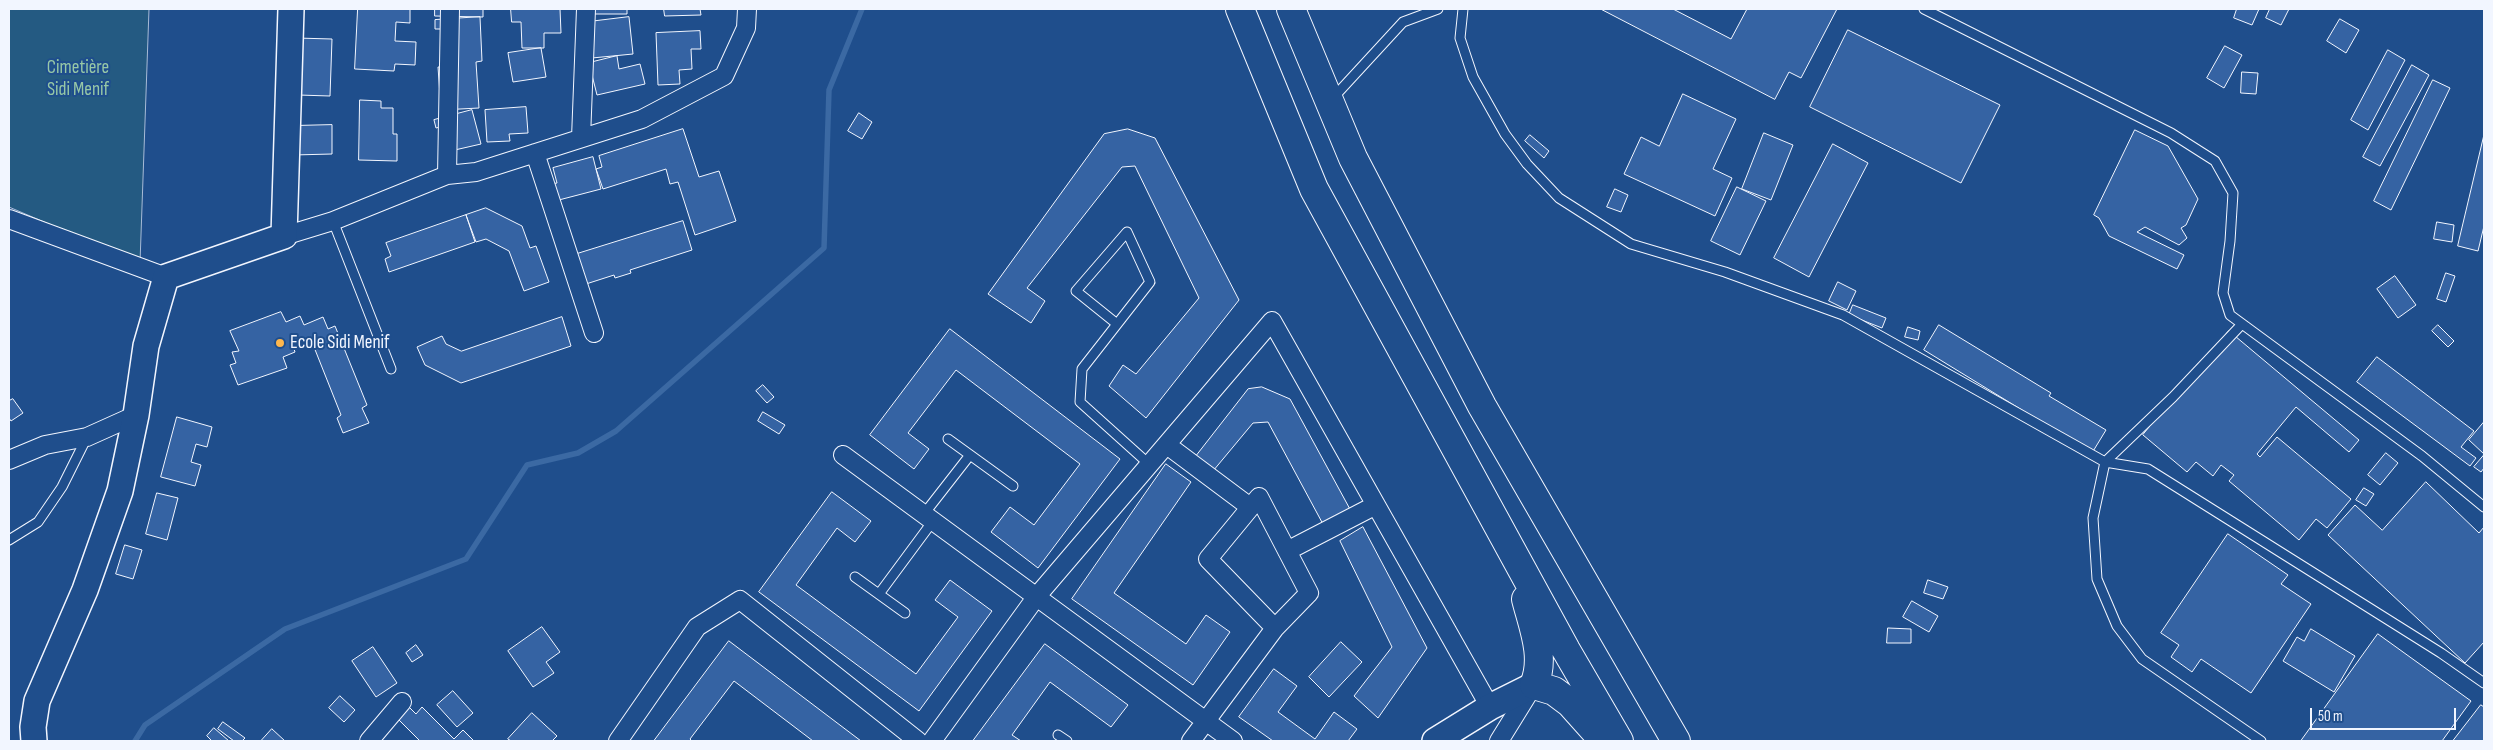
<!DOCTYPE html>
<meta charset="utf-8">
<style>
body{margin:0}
#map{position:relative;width:2493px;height:750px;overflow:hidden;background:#1f4e8c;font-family:"Sofia Sans Condensed",sans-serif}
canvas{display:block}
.frame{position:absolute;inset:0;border:10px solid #f2f6ff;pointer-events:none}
.scale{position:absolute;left:2310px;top:708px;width:146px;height:22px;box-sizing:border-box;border:2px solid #f2f6ff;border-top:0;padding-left:6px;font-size:15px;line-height:18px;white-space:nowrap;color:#f2f6ff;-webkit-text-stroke:4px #1f4e8c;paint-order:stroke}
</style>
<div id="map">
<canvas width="2493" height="750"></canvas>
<div class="frame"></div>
<div class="scale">50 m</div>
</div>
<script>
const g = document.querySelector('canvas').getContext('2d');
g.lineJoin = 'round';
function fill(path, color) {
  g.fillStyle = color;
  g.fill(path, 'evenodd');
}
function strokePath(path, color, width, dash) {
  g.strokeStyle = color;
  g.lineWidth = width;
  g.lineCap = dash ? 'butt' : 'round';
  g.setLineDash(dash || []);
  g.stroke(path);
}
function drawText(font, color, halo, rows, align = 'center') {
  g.font = font + ' "Sofia Sans Condensed",sans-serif';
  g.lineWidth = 4;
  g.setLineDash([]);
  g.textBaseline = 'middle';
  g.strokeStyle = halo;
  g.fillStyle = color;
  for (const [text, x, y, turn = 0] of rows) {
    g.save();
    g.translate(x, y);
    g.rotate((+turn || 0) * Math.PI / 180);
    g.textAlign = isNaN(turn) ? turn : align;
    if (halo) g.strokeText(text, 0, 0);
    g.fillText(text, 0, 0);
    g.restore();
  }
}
const green = new Path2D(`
 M9,9H149L140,263L9,207Z`);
const stream = new Path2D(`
 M135,741L145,725L285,629L466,559L527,465L578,453L616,431L824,248L829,90L862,9`);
const building = new Path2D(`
 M358,9H410V23L396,22L395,41L416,42L415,65L395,64L394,71L355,69Z
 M435,9H483V17L435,16Z
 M511,9H560L561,33H544V48H522L521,22H512Z
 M589,9H627V14H589Z
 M664,9H700L701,15L665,16Z
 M1601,9H1673L1731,39L1747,9H1837L1801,78L1789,72L1775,99Z
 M2237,9H2259L2252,25L2234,18Z
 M2270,9H2289L2281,25L2266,18Z
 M480,17L482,61L476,62L479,108L441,110L438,67H446L443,29H435V20Z
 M629,17L633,54L592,58L588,22Z
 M2340,19L2359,30L2346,53L2327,41Z
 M1848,30L2000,105L1961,183L1810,107Z
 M700,31L701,49H691L692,69L679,70L680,84L658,85L656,33Z
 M296,38L332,39L330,96L298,95Z
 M2225,46L2242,55L2224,88L2207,78Z
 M541,48L546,77L513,82L508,53Z
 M2388,50L2405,60L2368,130L2351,120Z
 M617,56L619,69L640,64L645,84L597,95L589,63Z
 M2412,65L2429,75L2380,166L2363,157Z
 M2242,72L2258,73L2256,94L2241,93Z
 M2433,80L2450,88L2391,210L2374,201Z
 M1683,94L1736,119L1713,169L1732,178L1715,216L1624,174L1641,137L1659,146Z
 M360,100L381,101V108H393V134H397V161L359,160Z
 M526,107L528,133L509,134L510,141L487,142L485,110Z
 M472,110L481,144L446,152L440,127L436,128L434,120Z
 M859,113L872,122L862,139L848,131Z
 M332,125V154L293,155L292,126Z
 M683,129L699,177L719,171L736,221L695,235L678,182L670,184L666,169L603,189L596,169L602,167L599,156Z
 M1128,129L1155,138L1239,300L1146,418L1109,386L1123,365L1136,374L1199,298L1135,166L1122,167L1027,288L1045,301L1031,323L988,294L1104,134Z
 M2135,130L2168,146L2198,199L2186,225L2181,228L2187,238L2179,245L2145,227L2137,232L2184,255L2177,269L2109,236L2099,218L2094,215Z
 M1764,133L1793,145L1771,200L1742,189Z
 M1530,135L1549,151L1544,158L1525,141Z
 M2484,135V226L2478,251L2458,246Z
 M1833,144L1868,163L1809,277L1774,258Z
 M593,157L601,189L555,201L551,184L557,183L553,168Z
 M1737,187L1766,201L1740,255L1711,241Z
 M1615,189L1628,195L1621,212L1607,207Z
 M486,208L522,226L530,248L536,246L549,282L524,291L509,251L486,239L476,242L466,215Z
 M466,215L475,242L389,272L385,259L391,256L386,243Z
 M683,221L692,250L630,270L631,273L615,278L614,275L586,284L577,254Z
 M2437,222L2454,225L2452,242L2434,239Z
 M2446,273L2455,276L2446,302L2437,299Z
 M2395,276L2416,305L2398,318L2377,289Z
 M1838,282L1856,291L1847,310L1829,301Z
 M1853,305L1886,318L1882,328L1849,315Z
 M281,312L286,322L300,316L304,325L323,317L328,329L335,326L367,405L362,408L369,423L343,433L337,418L341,415L310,337L292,343L295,352L283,357L287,368L238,385L230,365L236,363L232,352L239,351L230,331Z
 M562,317L571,346L461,383L425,365L417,347L442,336L446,344L461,351Z
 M1939,325L2051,393L2049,396L2106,430L2092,453L1924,350Z
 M2438,325L2454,341L2448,347L2432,331Z
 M1908,327L1920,331L1918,340L1905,337Z
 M950,329L1120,459L1038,568L991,532L1010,507L1034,525L1080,464L956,370L908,433L929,449L914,469L870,435Z
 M2229,331L2359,440L2349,452L2296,407L2257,454L2260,457L2277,437L2351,499L2327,528L2316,519L2299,540L2229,481L2234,475L2221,465L2213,476L2196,462L2187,472L2143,435Z
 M2377,357L2474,431L2461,447L2476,458L2470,466L2357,382Z
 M763,385L774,397L767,403L756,391Z
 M1262,387L1290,399L1351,511L1324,526L1268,422L1253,423L1213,471L1195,457L1248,389Z
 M13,399L23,413L11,421L9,418V401Z
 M763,412L785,425L779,434L758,421Z
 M177,417L212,427L207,447L196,444L191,462L201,465L195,486L161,477Z
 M2484,422V454L2469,440Z
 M2386,453L2398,463L2380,485L2368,475Z
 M2484,455V468L2481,472L2474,467Z
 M1166,464L1191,482L1114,593L1186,644L1206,615L1230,632L1193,685L1072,599Z
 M2426,482L2479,533L2484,527V642L2465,663L2328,535L2355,505L2382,530Z
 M2364,488L2374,494L2366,506L2356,500Z
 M832,492L871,521L855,542L837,528L796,585L916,674L958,617L935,600L950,580L992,611L919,711L759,592Z
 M157,493L178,498L167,540L146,534Z
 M1363,527L1427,648L1378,718L1354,696L1392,647L1340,541Z
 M2228,534L2288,575L2281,584L2311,604L2251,693L2201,659L2192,672L2171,657L2179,645L2161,633Z
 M125,545L142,550L133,579L116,574Z
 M1928,580L1948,587L1943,599L1924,593Z
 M1912,601L1938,616L1929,632L1903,617Z
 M542,627L560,652L546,662L554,673L533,687L508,651Z
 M1888,628L1911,629V643H1887Z
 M2311,629L2355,656L2334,692L2283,661L2297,637L2304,641Z
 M2378,634L2471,701L2442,741H2301Z
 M729,641L861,741H813L734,681L690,739L692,741H654Z
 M1341,642L1362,662L1329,697L1309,677Z
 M1045,644L1128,705L1111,727L1050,682L1012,735L1021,741H973Z
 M416,645L423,655L412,662L406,653Z
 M373,647L397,683L376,697L352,661Z
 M1274,669L1297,686L1278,712L1315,739L1334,712L1357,729L1348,741H1273L1239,717Z
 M453,691L473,713L457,727L437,705Z
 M340,696L355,710L344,722L329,708Z
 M404,702L416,714L422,707L454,739L463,730L474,741H420L393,714Z
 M2481,705L2484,707V741H2453Z
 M532,713L557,736L552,741H511L508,739Z
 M223,722L245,738L242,741H234L218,729Z
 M214,728L229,741H212L207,736Z
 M272,729L285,741H261Z`);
const lane = new Path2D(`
 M1463,9L1460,38L1473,77L1505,134L1527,164L1559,198L1631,244L1725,272L1843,315L2105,462L2148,469L2441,653L2484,683
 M1924,9L2171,133L2215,161L2233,193L2230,241L2223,293L2230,315L2422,456L2484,507
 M1333,98L1403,22L1438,9
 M333,221L391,369
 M1117,324L1076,291L1127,232L1150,282L1082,369L1080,402L1150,465
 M2242,324L2173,397L2105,462L2093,518L2097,579L2117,626L2142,659L2261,741
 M948,439L1013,486
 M924,514L970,455
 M9,540L38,522L62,487L87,437
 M855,577L905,613
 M879,594L933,521
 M1058,735L1067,741`);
const street = new Path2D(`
 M581,138L586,9
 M535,153L594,333
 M447,175L450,9
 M9,219L166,277
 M284,236L333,221L447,175L476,172L642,119L724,76L746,28L747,9
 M1167,445L1250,507
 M843,455L1233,741
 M9,460L45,445L87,437L136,415
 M1259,497L1309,593L1275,628L1208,559Z
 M1287,551L1376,505
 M369,741L402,702
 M618,741L697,627L740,600L918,741
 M932,741L1037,596L1272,321L1490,707
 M1191,741L1275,628
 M1499,741L1533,686`);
const secondary = new Path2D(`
 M34,741L33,727L37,701L85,590L120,491L136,415L146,346L166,277L284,236L291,9
 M1435,741L1490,707L1534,685`);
const highway = new Path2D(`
 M1240,9L1314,189L1566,650L1619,741
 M1291,9L1353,158L1482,406L1676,741
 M1526,599C1533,627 1546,657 1534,685L1554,691L1570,703L1604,741`);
const markers = [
 [280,343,5,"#ffb74d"]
];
const parkNames = [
 ["Cimetière",78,68],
 ["Sidi Menif",78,90]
];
const poiNames = [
 ["Ecole Sidi Menif",290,343]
];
fill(green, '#245a82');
strokePath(green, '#a8bbd7', 1);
strokePath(stream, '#3b69a3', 5.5);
fill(building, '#3563a3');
strokePath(building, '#f2f6ff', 1);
strokePath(lane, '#f2f6ff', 11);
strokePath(street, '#f2f6ff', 20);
strokePath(secondary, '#f2f6ff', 28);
strokePath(highway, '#f2f6ff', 30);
strokePath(lane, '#1f4e8c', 9);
strokePath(street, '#1f4e8c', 18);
strokePath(secondary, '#1f4e8c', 25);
strokePath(highway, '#1f4e8c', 28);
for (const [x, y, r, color] of markers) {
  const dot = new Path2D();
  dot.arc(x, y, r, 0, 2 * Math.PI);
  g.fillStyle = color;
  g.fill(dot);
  strokePath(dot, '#1f4e8c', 2);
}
drawText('19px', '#97c8a6', '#1f4e8c', parkNames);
drawText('19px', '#f2f6ff', '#1f4e8c', poiNames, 'left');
</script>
